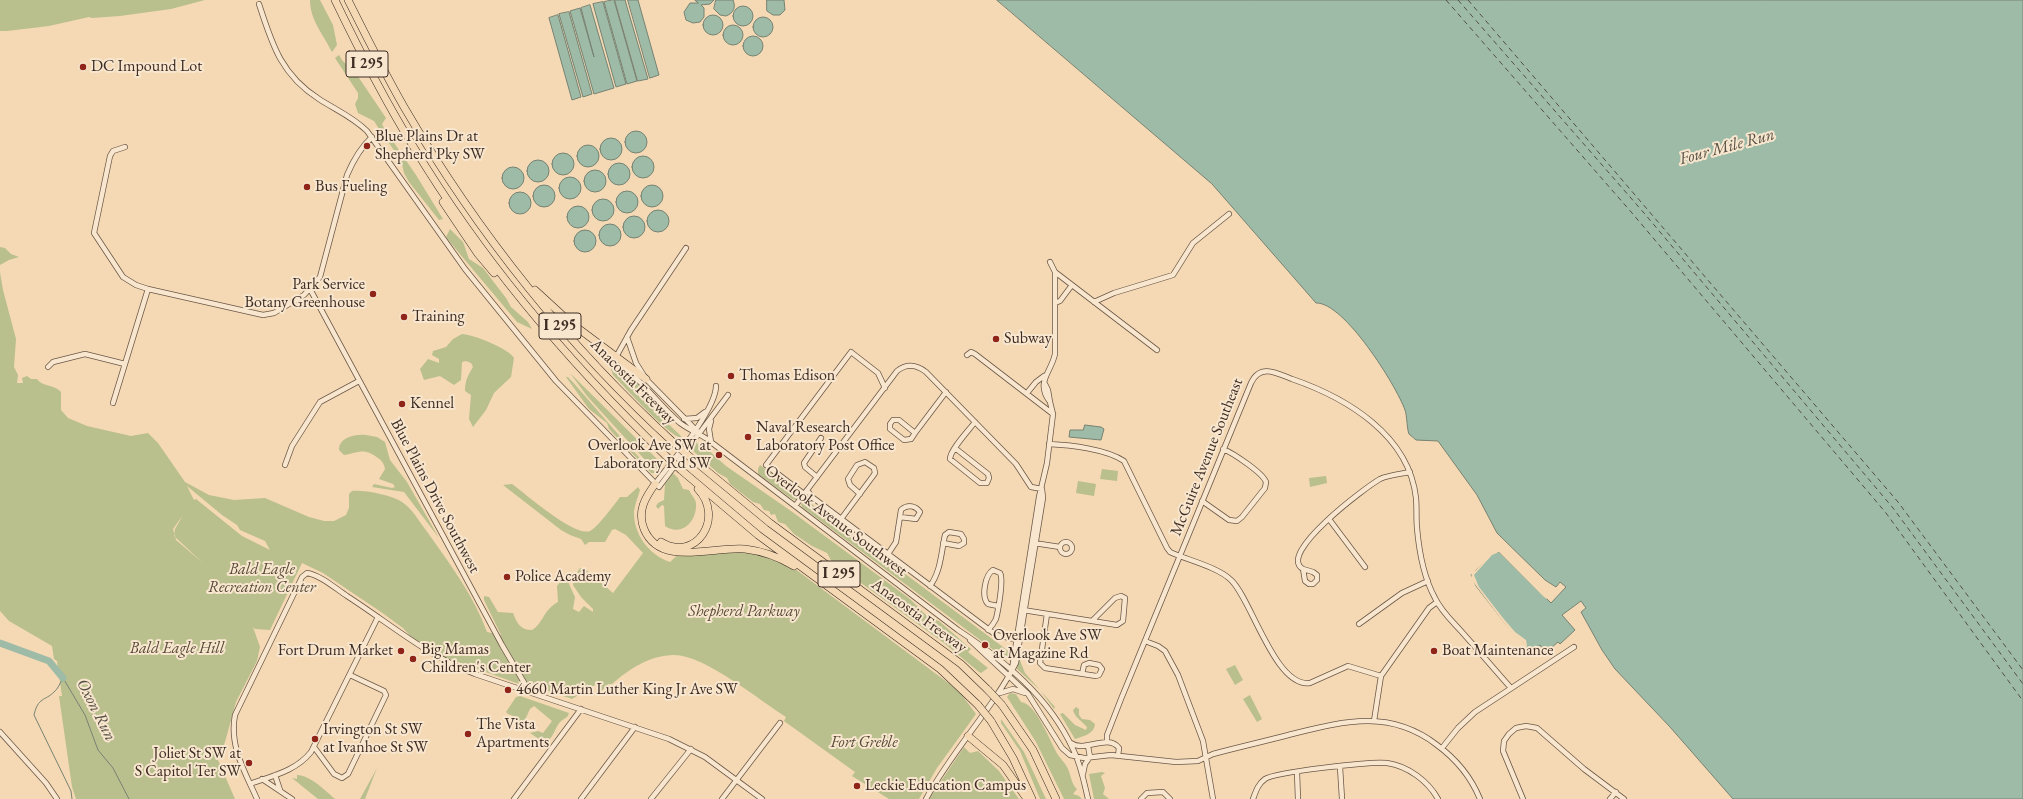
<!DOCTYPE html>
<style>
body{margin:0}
canvas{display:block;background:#f4d9b4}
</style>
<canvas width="2023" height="799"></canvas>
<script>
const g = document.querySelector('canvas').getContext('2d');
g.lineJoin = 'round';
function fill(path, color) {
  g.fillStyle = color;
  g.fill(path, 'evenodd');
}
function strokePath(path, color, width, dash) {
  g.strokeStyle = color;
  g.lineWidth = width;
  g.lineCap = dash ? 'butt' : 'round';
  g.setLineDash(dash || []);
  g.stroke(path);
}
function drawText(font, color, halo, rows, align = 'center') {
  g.font = font + ' "EB Garamond",serif';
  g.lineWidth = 4;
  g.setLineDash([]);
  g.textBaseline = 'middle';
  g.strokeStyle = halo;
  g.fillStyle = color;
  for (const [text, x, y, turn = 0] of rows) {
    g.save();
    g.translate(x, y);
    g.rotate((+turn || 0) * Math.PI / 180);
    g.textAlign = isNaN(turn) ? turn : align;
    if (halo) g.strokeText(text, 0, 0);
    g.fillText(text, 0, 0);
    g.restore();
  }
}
const green = new Path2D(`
 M0,0H205L171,9L120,16L92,18L89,17L49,26L7,31H0Z
 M310,0H320L333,25L337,45L332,52C323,34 310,20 310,0Z
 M339,55L342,60L357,75L386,118L382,124L384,128L416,175L443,219L439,220L409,182L404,173L401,160L381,132L374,121L358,113L355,104L358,98V93L335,58Z
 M450,229L463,242L469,259L483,268L506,298L511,307L528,322L532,329L517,322L449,241L446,237Z
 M0,247L5,248L11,254L19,257L9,260L0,265Z
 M0,272L3,290L16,339L14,367L18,375L17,383H23L22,378L27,376L31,379H37C42,387 54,384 61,392V410L68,418L87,426L131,436L148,433L158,443L185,482L209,495L234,500L265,498L309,517L324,521H334L346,515L349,508V494L352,491C365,490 391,495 402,502C413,509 420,523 428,533C450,564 474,596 487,632L501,635L484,600V596L489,597L498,612L513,613C517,623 520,630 532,630C543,624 543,610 558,602L557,586L566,574H570L569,584L575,597L573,609L579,612L584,606L593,612V609L581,597L573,585L575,576L580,568H584L613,593L643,553L626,535L615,529L612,530L605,542H589L585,545L581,539L570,535L561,530L503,485L512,484C526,494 574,537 590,531C596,529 615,504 620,497H627L638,487L640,490C638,497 635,504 634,511C633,534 649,555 670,562L682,551L757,547L775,554L959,691L976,714L937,768L919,799H889L852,776L855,772L784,721L786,717C759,700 705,655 674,655C650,655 629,669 612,684H608L601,692L598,690L601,685H595L572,699L518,681L519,684L422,649L403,628L381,612L323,573L302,563L270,630L255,629L253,627L260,647L257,661L236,702L225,742L218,760L235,799H76L72,787L59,696H62L57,661L54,659L52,646L9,621L0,611ZM187,486L222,515L237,525L240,530L265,541L270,550L242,536L196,499L194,500ZM183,515L175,529L174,536L203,563L176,540L173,529Z
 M462,334C472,334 510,349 514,358L511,377L494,393L486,410L473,427L469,419L471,395L465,391C465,381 468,375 473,367L471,363L466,361L462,362L461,380L454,385L440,376L424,380L420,369L428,359L439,363V359L432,355L433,351L446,347L453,339Z
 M615,363L639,385L637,391L639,396L680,435L682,438C668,436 625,387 613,375L611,369Z
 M570,373L662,464C663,471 657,474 651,473L627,448L609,429L607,423L589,409L566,377H568C581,390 647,470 656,472L587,396Z
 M366,435L377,437L385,442L390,460L407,482L439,538L404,492L372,487L374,484L392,488L395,487L393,484L379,479L385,469C384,463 382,461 378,458C363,447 359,453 344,455L339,450C339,437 356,434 366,435Z
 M696,443L704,446L726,466L791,511L910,599L929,618L939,621L971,649L968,652L988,668L981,673L979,672L944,643L832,562L827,553L812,546L794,534L785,524L778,522L775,514L771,515L769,511L764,510L760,504L753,502L730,484L727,478L718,473L692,450Z
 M760,465L798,493L796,500L792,499L758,474V469Z
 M1102,469L1118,471L1117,481L1100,479Z
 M673,473L678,478L683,489L689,490C691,495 696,499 696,504C697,522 681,537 665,526L664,506L662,505L658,509L656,506L658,503L664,500L665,484Z
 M1326,476L1327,483L1310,487L1309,478Z
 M1078,481L1096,484L1094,496L1076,493Z
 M805,499L1011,653L1007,660L802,507L801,504Z
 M1019,658L1025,673L1055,707L1054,709L1040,690L1017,669Z
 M1235,665L1243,680L1235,685L1226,669Z
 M1010,693L1016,694L1021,702C1037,704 1050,742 1058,755C1061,759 1064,762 1067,767C1071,774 1071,784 1077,789L1073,794L1079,796L1082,799H1064L1036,742L1007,697Z
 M1250,695L1262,719L1257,722L1243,699Z
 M520,696L569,713L568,716C566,718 562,720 560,722C554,729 554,738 545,743L530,733L538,731L543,733L552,721L534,706L530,709L523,724H521L516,717L508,714L506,712L516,697Z
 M1076,707L1079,709V715L1082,719L1090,720L1095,724C1094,734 1084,736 1075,739L1060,714L1063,713L1075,725L1086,730L1087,727C1082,721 1075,718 1073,710Z
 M1001,719L1024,752L1046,799H1040L1020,751L1001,723Z
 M964,747L970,753L978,751L999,771L1019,799H929Z
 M377,768L365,799H360Z
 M1102,772L1105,773L1101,776L1105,788L1103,794L1109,799H1094L1089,774Z
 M297,775C310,775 326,791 335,799H318L292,778L297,779Z`);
const water = new Path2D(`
 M614,0L637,81L627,84L604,2Z
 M615,0H625L648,79L638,81Z
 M628,0H638L659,75L650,78Z
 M695,0H714L710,4L701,5L704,8V17L700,22L693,23L686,20L684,12L690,3H698Z
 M716,0H733C736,7 734,13 726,16L720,15L714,9Z
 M767,0H784L785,10L780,15H773L767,11Z
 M997,0H2023V799H1733L1670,727L1615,669L1602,650L1581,612L1586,608L1581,601L1562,615L1575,630L1560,644L1558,642L1545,653L1540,645L1530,654L1525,651C1526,642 1522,639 1514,635L1476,586L1471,575L1494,552H1499L1551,603L1566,587L1560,582L1556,587L1545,580L1497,533L1477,495L1438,441L1416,440C1414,438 1411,436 1409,434C1407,430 1407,415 1405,410C1396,385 1344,302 1316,303L1212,184Z
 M603,2L626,84L616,87L593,4Z
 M590,5L614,88L594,94L570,11L580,8L594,57L581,8Z
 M733 16a10 10 0 1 1 20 0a10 10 0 1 1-20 0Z
 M569,12L592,94L583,97L559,14Z
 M703 25a10 10 0 1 1 20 0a10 10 0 1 1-20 0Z
 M558,15L581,97L572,100L549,18Z
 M753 27a10 10 0 1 1 20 0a10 10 0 1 1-20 0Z
 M723 35a10 10 0 1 1 20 0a10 10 0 1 1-20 0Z
 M743 46a10 10 0 1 1 20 0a10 10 0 1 1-20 0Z
 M625 142a11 11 0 1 1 22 0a11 11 0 1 1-22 0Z
 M600 149a11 11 0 1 1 22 0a11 11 0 1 1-22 0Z
 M577 156a11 11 0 1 1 22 0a11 11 0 1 1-22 0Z
 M552 164a11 11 0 1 1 22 0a11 11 0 1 1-22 0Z
 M632 167a11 11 0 1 1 22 0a11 11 0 1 1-22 0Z
 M527 171a11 11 0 1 1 22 0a11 11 0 1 1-22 0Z
 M608 174a11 11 0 1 1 22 0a11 11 0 1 1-22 0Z
 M502 178a11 11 0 1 1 22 0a11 11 0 1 1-22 0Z
 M584 181a11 11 0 1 1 22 0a11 11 0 1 1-22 0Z
 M559 188a11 11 0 1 1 22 0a11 11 0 1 1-22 0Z
 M533 196a11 11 0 1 1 22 0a11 11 0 1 1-22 0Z
 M641 196a11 11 0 1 1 22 0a11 11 0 1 1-22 0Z
 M616 202a11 11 0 1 1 22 0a11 11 0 1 1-22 0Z
 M509 203a11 11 0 1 1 22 0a11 11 0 1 1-22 0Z
 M592 210a11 11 0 1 1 22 0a11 11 0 1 1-22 0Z
 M567 217a11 11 0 1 1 22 0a11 11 0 1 1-22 0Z
 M647 221a11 11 0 1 1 22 0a11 11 0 1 1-22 0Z
 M623 227a11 11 0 1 1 22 0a11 11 0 1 1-22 0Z
 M599 235a11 11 0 1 1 22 0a11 11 0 1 1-22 0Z
 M574 241a11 11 0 1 1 22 0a11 11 0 1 1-22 0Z
 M1085,425L1101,427L1104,429L1101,440L1069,437L1070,430H1083Z`);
const pier = new Path2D(`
 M1498,550L1549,597L1547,599L1544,597L1499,552L1492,555L1474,575L1479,587L1503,618L1515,632L1526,640L1527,646L1525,650L1523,642L1513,635L1471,579L1472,572L1476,570L1492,552Z`);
const stream = new Path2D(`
 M72,799L71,791L34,715C38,697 45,701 54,692C58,689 60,683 63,678L85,715L98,750L113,768L129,799`);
const river = new Path2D(`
 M0,643L49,661L63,678`);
const ferry = new Path2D(`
 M1446,0L1632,213L1886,513L2023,701
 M1458,0L1644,213L1893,508L2023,684
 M1468,0L1898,502L2023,670`);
const minor = new Path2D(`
 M259,4C272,44 281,75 319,99C336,110 353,117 367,131L465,269L556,381L659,487L728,395
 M125,147L113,151L110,156L94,233L123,277L136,285L148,289L263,315L274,313L304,295L320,277L347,175C353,161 361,147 372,137
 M1055,272L1157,350
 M310,289L502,645L529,691
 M1094,302L1114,293L1173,275L1193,243L1229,214
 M1055,303L1060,301L1072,285
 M627,337L636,363L646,379L699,433
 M967,355L971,352L975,354L1053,414
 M616,359V357L631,330L686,248
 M623,366C644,383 659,405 680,423C688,429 698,433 707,439L958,630C1005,661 1049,697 1073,749C1081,765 1084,782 1088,799
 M48,367L53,362L85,354L125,364
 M1045,384L1048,390L1050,402C1035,382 1051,373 1055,354V272L1050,262
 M1027,393L1036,382L1044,376
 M113,403L148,289
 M684,419L697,418L705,412
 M893,420H899L915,433L911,439L904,440L890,429V424Z
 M915,433L946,392
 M711,442L709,429L711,421
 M1049,444C1070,445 1106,449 1124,461L1167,548L1170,552C1187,560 1218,567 1231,580C1251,598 1275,688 1310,683L1348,666L1381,676
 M955,448L988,474L989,478L987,483H980L950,459C950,450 969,430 975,422
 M285,465L292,446L320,402L359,381
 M817,477L805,467L804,463L821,438
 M655,484C670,464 716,410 716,386
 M807,490L812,497L996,635L1019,640
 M804,494L766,465L851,352L878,373L885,388
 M1202,501L1229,520L1237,521L1242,517L1265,488L1266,482C1263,473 1233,453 1223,449
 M795,506L897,371C907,363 917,365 926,372L1016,464L1031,487L1042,489
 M841,519L873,476L875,473L874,468L865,462L857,465L848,479L850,485L860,494
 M1329,519L1365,567
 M1060 548a6 6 0 1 1 12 0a6 6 0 1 1-12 0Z
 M1034,543L1060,547
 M888,554L896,542L901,510L902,509C908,504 916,506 920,512L916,519L900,517
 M1303,569C1276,554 1366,487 1380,479C1389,475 1401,474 1410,472
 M1303,569L1313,572L1317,575V580L1313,584H1309L1305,581Z
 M930,586C941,571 941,553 945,535L949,532L961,534L964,539V543L959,546L943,543
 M1023,610L1117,625L1123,621L1125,598L1121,596L1115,598L1092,621
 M1047,614L1040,663L1045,668L1096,676L1099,675L1102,669L1099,665L1089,663L1084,665L1082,674
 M1359,624L1402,593L1428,581
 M988,630C991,627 994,623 996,619C998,611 1004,579 1000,573L993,570C985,575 981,597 988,604L998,606
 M970,640L1028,694L1062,748L1070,755L1084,758L1111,755L1176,762L1198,761L1213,754C1239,747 1266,741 1292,734C1345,721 1390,709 1437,745C1456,759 1471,777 1480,799
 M1145,641L1158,646L1165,651L1178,675L1203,741L1213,799
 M1012,669L1039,497L1047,463L1053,414L1050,402
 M1000,693L1013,689L1025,693
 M1374,721L1381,676L1429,608L1437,602
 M0,732L46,783L57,799
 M1107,742V735L1121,699L1251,383C1260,363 1277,373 1292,379C1347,398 1409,435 1416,498C1417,508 1416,518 1417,528C1419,551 1424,578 1435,598C1441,611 1452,621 1461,631C1478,650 1494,669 1511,688
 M1071,743C1085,753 1108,733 1119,748L1118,756
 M314,747L334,774L342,778L348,774L386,695L384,691L350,675
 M1442,748L1458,728L1475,712L1574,647
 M1340,767L1342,799
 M1297,772L1298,799
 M1083,774L1085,764L1090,757L1088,746
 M275,775L280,790
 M262,779L292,799
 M250,784C272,776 296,771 311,752L378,617
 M257,799C245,772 229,746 235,715L302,577L307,573C320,575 335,588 347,596C389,623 427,656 475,674L669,739L705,757L762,799
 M514,799L581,709
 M581,799L635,727
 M651,799L691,749
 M722,799L780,723
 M926,799C952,751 991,711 1016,663L1043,498L1042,489
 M1141,799L1147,793L1163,792L1170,799
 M1253,799C1256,791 1258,784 1265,779C1275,772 1373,761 1387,763C1408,766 1428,781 1438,799
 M1523,799L1503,751L1504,741L1509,734L1516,728L1526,726L1537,728L1584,769L1624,799
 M1610,799L1616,792`);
const highway = new Path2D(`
 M335,0C359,50 384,99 413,146C483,262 569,363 666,456
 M348,0C366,36 384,72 404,107C477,232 568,346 675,444
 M443,202L478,254L494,273
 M535,290L571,323L646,379
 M690,457L770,523L961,664L988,690
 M681,470L758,535L940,669L978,705
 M655,484C645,498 637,511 644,529C660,568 713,546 745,549C762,551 779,557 794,566
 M661,542C696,563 725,518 698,489
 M1002,705L1033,750L1056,799
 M991,721L1013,758L1032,799
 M968,736L1003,765L1027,799`);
const highwayBridge = new Path2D(`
 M675,444L690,457
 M666,456L681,470
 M988,690L1002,705
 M978,705L991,721`);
const markers = [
 [83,67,4,"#8f2418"],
 [367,146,4,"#8f2418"],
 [307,187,4,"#8f2418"],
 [373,294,4,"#8f2418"],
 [404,317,4,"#8f2418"],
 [996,339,4,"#8f2418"],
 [731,376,4,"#8f2418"],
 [402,404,4,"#8f2418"],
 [748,437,4,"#8f2418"],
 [719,455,4,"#8f2418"],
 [507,577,4,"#8f2418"],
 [985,645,4,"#8f2418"],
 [401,651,4,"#8f2418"],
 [1434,651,4,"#8f2418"],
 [413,659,4,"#8f2418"],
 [508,690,4,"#8f2418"],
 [468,734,4,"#8f2418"],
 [315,739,4,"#8f2418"],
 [249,763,4,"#8f2418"],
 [857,786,4,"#8f2418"]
];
const shields = [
 [367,64,42],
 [560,326,42],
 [839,574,42]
];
const shieldNames = [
 ["I 295",367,64],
 ["I 295",560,326],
 ["I 295",839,574]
];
const poiNames = [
 ["DC Impound Lot",91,67],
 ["Blue Plains Dr at",375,137],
 ["Shepherd Pky SW",375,155],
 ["Bus Fueling",315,187],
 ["Park Service",365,285,"right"],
 ["Botany Greenhouse",365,303,"right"],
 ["Training",412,317],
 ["Subway",1004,339],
 ["Thomas Edison",739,376],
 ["Kennel",410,404],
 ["Naval Research",756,428],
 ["Laboratory Post Office",756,446],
 ["Overlook Ave SW at",711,446,"right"],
 ["Laboratory Rd SW",711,464,"right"],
 ["Police Academy",515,577],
 ["Overlook Ave SW",993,636],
 ["at Magazine Rd",993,654],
 ["Big Mamas",421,650],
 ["Children's Center",421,668],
 ["Fort Drum Market",393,651,"right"],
 ["Boat Maintenance",1442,651],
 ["4660 Martin Luther King Jr Ave SW",516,690],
 ["The Vista",476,725],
 ["Apartments",476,743],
 ["Irvington St SW",323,730],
 ["at Ivanhoe St SW",323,748],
 ["Joliet St SW at",241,754,"right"],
 ["S Capitol Ter SW",241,772,"right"],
 ["Leckie Education Campus",865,786]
];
const streetNames = [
 ["Anacostia Freeway",633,382,45],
 ["McGuire Avenue Southeast",1207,457,-68],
 ["Blue Plains Drive Southwest",435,496,62],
 ["Overlook Avenue Southwest",836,521,37],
 ["Anacostia Freeway",919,616,36]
];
const parkNames = [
 ["Bald Eagle",262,570],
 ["Recreation Center",262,588],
 ["Shepherd Parkway",744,612],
 ["Bald Eagle Hill",177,649],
 ["Fort Greble",864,743]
];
const waterNames = [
 ["Four Mile Run",1727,147,-15],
 ["Oxon Run",96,710,63]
];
fill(green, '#babf8e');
fill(water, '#9dbba7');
strokePath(water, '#778272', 1);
fill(pier, '#f4d9b4');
strokePath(stream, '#778272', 1);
strokePath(river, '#9dbba7', 7);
strokePath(ferry, '#555044', 1, [5, 4]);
strokePath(minor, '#6b5747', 6);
strokePath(highway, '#3d2c23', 8);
strokePath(minor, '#f8e6ce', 4.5);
strokePath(highway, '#f4d9b4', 7);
strokePath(highwayBridge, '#3d2c23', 8, []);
strokePath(highwayBridge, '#f4d9b4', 7);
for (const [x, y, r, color] of markers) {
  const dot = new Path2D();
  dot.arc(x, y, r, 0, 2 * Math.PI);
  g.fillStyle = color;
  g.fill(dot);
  strokePath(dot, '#f8e6ce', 1.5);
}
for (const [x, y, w] of shields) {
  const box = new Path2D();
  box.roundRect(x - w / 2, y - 13, w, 26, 3);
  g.fillStyle = '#f8e6ce';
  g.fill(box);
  strokePath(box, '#3d2c23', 1);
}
drawText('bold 15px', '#3d2c23', null, shieldNames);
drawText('16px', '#3d2c23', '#f8e6ce', poiNames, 'left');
drawText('16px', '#3d2c23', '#f8e6ce', streetNames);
drawText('italic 16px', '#564938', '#f8e6ce', parkNames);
drawText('italic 17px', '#555044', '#f8e6ce', waterNames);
</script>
